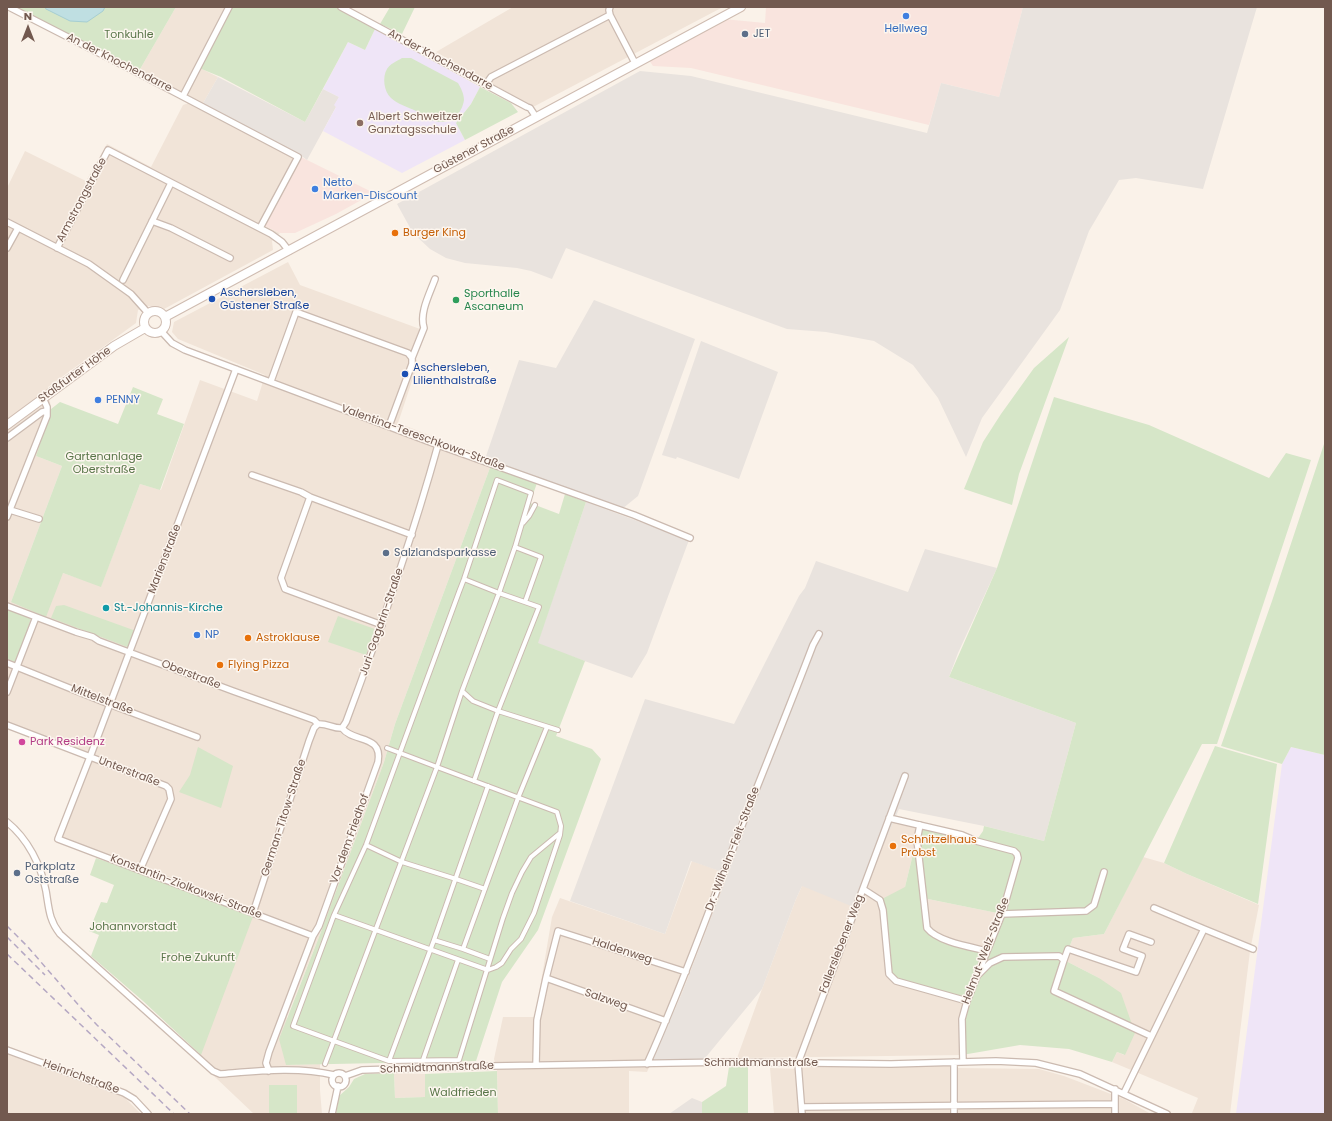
<!DOCTYPE html>
<meta charset="utf-8">
<style>
body{margin:0}
#map{position:relative;width:1332px;height:1121px;overflow:hidden;background:#faf2e9;font-family:Poppins,sans-serif}
canvas{display:block}
.frame{position:absolute;inset:0;border:8px solid #72594f;pointer-events:none}
.north{position:absolute;left:8px;top:8px;width:40px;height:40px;-webkit-text-stroke:3px #fdf6ef;paint-order:stroke;rotate:0deg;font-size:11px;font-weight:700;line-height:16px;text-align:center;color:#72594f}
.north::after{content:'';display:block;margin:auto;width:14px;height:18px;background:#72594f;clip-path:polygon(50% 0,100% 100%,50% 72%,0 100%)}
</style>
<div id="map">
<canvas width="1332" height="1121"></canvas>
<div class="frame"></div>
<div class="north">N</div>
</div>
<script>
const g = document.querySelector('canvas').getContext('2d');
g.lineJoin = 'round';
function fill(path, color) {
  g.fillStyle = color;
  g.fill(path, 'evenodd');
}
function strokePath(path, color, width, dash) {
  g.strokeStyle = color;
  g.lineWidth = width;
  g.lineCap = dash ? 'butt' : 'round';
  g.setLineDash(dash || []);
  g.stroke(path);
}
function drawText(font, color, halo, rows, align = 'center') {
  g.font = font + ' Poppins,sans-serif';
  g.lineWidth = 3;
  g.setLineDash([]);
  g.textBaseline = 'middle';
  g.strokeStyle = halo;
  g.fillStyle = color;
  for (const [text, x, y, turn = 0] of rows) {
    g.save();
    g.translate(x, y);
    g.rotate((+turn || 0) * Math.PI / 180);
    g.textAlign = isNaN(turn) ? turn : align;
    if (halo) g.strokeText(text, 0, 0);
    g.fillText(text, 0, 0);
    g.restore();
  }
}
const residential = new Path2D(`
 M176,7H231L200,68L218,77L202,105L302,155L265,226L280,233L272,241L273,250L164,309L148,306L138,310L136,323L48,387L51,409L36,456L62,466L11,602L63,573L101,586L140,484L161,490L200,380L257,401L265,375L178,339L172,332L174,322L288,262L300,285L420,329L412,350L418,363L398,423L486,457L491,465L395,724L384,762L319,937L287,1017L286,1065L320,1064V1090L322,1114H254L197,1060V1058L253,913L58,839L88,755L7,723V188L25,151L86,181L107,144L151,167L183,105L194,101L139,71Z
 M513,7H723L533,107L436,52Z
 M894,819L920,825L905,887L967,1001L962,1055L737,1058L762,989L796,899L802,886L863,889Z
 M1143,857L1164,863L1187,874L1259,905L1250,951L1230,1114L1192,1113L1198,1098L1112,1062L1117,1052L1124,1055L1099,978L1064,960L1073,938L1104,934Z
 M692,861L729,874L682,993L647,1072L629,1071V1114H498L497,1071L494,1059L503,1017H535L552,917L560,898L665,934Z
 M923,898L1002,914L987,951L931,933Z
 M7,1054L123,1096L141,1114H7Z
 M954,1062L958,1068L1039,1069L1064,1076L1124,1099L1151,1114H774L770,1068L798,1069V1063Z
 M394,1073L425,1074L426,1097L395,1098Z`);
const commercial = new Path2D(`
 M766,7H1023L999,97L941,83L929,125L691,68L653,66L649,60L723,19L765,23Z
 M301,157L374,193L336,214L295,233H280L265,226Z`);
const industrial = new Path2D(`
 M1023,7H1257L1203,189L1136,178L1119,180L1089,231L1060,310L982,418L966,457L938,398L913,365L874,341L826,332L787,329L566,248L552,279L531,271L517,268L465,263L446,258L430,249L413,233L397,204L640,71L691,76L927,133L941,83L999,97Z
 M218,77L305,122L323,89L339,97L335,105L336,107L307,160L299,154L202,105Z
 M594,300L695,339L638,496L622,509L484,462L519,360L556,368Z
 M701,341L778,372L739,479L677,457L676,459L662,455Z
 M586,502L689,540L647,653L632,678L537,644Z
 M925,549L997,568L958,653L949,677L1076,723L1044,841L984,826L899,809L856,908L802,886L796,899L762,989L701,1063L649,1067L682,993L728,874L691,861L665,934L570,901L645,699L734,724L799,596L805,588L816,561L908,592Z
 M692,1098L702,1102V1114H669Z`);
const education = new Path2D(`
 M375,29L480,87L471,104L456,123L465,140L402,173L323,131L336,107L334,105L339,97L323,89L348,42L365,50Z
 M1291,747L1325,755V1114H1236L1282,764Z`);
const green = new Path2D(`
 M16,7H176L139,71Z
 M231,7H335L375,29L365,50L348,42L305,122L221,77L199,68Z
 M390,7H415L402,34L380,24Z
 M402,58H411L458,83C461,88 464,94 464,100C462,115 449,125 435,121C428,120 421,114 416,111C408,107 397,104 391,98C384,92 382,77 387,69C390,64 397,61 402,58Z
 M480,87L511,103L518,112L465,140L456,123L471,104Z
 M1069,337L1019,474L1012,505L964,489L983,442L1001,414L1034,368Z
 M133,387L163,399L157,414L184,424L160,490L140,484L101,587L63,573L46,617L11,602L62,466L36,456L51,409L60,402L118,424Z
 M1054,397L1149,425L1269,478L1286,453L1311,460L1217,744H1202L1104,934L1073,938L1064,960L1099,978L1121,993L1135,1033L1125,1055L1117,1052L1112,1062L1069,1049L1020,1045L962,1055V1019L967,1002L896,981L889,974L880,900L905,887L920,825L976,841L983,831L984,826L1044,841L1076,723L949,677L997,568ZM923,898L1002,914L987,951L940,937L927,928Z
 M1325,441V755L1291,747L1282,764L1221,746L1272,601Z
 M491,465L537,483L530,503L559,514L565,494L586,502L538,643L585,661L556,736L592,749L601,759L538,930L502,982L476,1061L286,1065L279,1039L319,937L384,762L395,724Z
 M64,605L136,631L130,648L51,618L56,606Z
 M7,609L31,618L17,663L7,659Z
 M338,616L375,629L366,655L328,642Z
 M1215,746L1277,764L1258,904L1187,874L1164,863Z
 M198,747L233,766L221,808L179,792L190,775Z
 M96,858L185,889L254,914L201,1055L143,1001L91,956L99,935L89,931L101,902L107,903L114,885L90,875Z
 M729,1067H748V1114H702V1102L726,1086Z
 M497,1071L498,1114H336L339,1096L349,1087L354,1079L365,1074L394,1073L395,1098L425,1097V1074Z
 M269,1085H297V1114H269Z`);
const water = new Path2D(`
 M46,7H105L103,11L87,22L70,21L46,9Z`);
const pedestrian = new Path2D(`
 M523,523L529,516L535,505
 M515,547L541,557L525,602
 M499,593L539,607L498,711L473,701L462,691Z
 M474,781L498,711L558,730
 M366,845L402,862L456,879L485,889
 M334,915L488,970L496,967L502,963L511,949L521,939L534,913L560,835L561,826L557,812L437,767L462,691
 M434,940L488,786
 M463,949L434,940L389,1061L293,1026L334,915L366,845L459,592L464,579L497,480L531,493L515,547L499,593L464,579
 M490,959L463,949L518,798L547,727
 M423,1060L458,960
 M389,1061L459,1060L503,918L512,893L522,872L531,857L560,833
 M325,1064L437,767L387,748`);
const minor = new Path2D(`
 M9,7L138,73L298,157L260,228
 M341,7L527,107L530,108L536,117
 M610,15L635,63
 M486,84L491,77L610,15L609,10L610,7
 M183,96L229,7
 M152,221L171,228L230,258
 M7,222L89,264L131,294L148,313
 M7,248L18,228
 M57,248L108,150L271,234L282,242L289,251
 M123,280L171,183
 M161,331L172,343L185,350L438,445L634,515L690,538
 M412,358L424,328C419,313 430,293 435,279
 M236,369L90,757L58,839L313,936
 M271,381L296,312L397,349L408,353L412,358V364L389,426
 M7,438L42,412L47,411
 M252,475L301,492L310,497
 M10,510L39,519
 M7,517L47,416V407L43,398
 M7,606L76,632L93,637L99,641L233,691L314,720L318,724C327,723 334,729 342,728C353,743 383,734 378,762L319,926L313,936L269,1052L266,1063L269,1071
 M382,625L285,589L281,578L310,497L412,535
 M7,663L109,704L197,737
 M7,692L36,617
 M7,725L166,786L169,789L171,799L140,870
 M342,728L346,722C380,631 412,539 438,445
 M889,818L962,835L976,841L1014,851L1017,854L1018,858L1002,914L967,1001L962,1019L963,1062
 M7,822C28,839 41,865 46,891C49,909 49,920 60,934L213,1071L220,1074C257,1071 297,1066 334,1075
 M920,825L917,840L927,928C938,942 971,947 987,951
 M863,889L880,900L883,910L889,974L896,981L967,1001
 M253,913L309,741L314,728L318,724
 M1002,914L1086,911L1094,905L1104,872
 M1204,929L1253,949
 M1064,960L1068,949L1136,972L1142,956L1123,949L1129,934L1151,942
 M979,974L990,963L1003,957L1059,956L1064,960L1054,991L1151,1036
 M546,978L666,1021
 M7,1050L124,1093L134,1099L148,1114
 M954,1062V1114
 M647,1064C678,996 703,926 730,856C757,786 786,716 813,645L819,634
 M536,1065L537,1020L546,978L558,931L686,972
 M332 1080a7 7 0 1 1 14 0a7 7 0 1 1-14 0Z
 M345,1076L362,1070L492,1066L729,1062L891,1064L996,1061L1036,1063L1080,1074L1167,1114
 M1115,1089V1114
 M1124,1093L1204,929L1154,908
 M802,1107L1115,1104
 M332,1114L338,1086
 M802,1114L798,1063L905,776`);
const secondary = new Path2D(`
 M144 322a11 11 0 1 1 22 0a11 11 0 1 1-22 0Z
 M165,317L741,7
 M7,425L114,346L145,328`);
const rail = new Path2D(`
 M7,926L27,946L81,1008L97,1025L190,1114
 M7,937L45,975
 M7,954L174,1114`);
const markers = [
 [906,16,4,"#3f7fe0"],
 [745,34,4,"#5c6f8a"],
 [360,123,4,"#8d6e63"],
 [315,189,4,"#3f7fe0"],
 [395,233,4,"#e8710a"],
 [212,299,4,"#1a4fb4"],
 [456,300,4,"#2e9e5b"],
 [405,374,4,"#1a4fb4"],
 [98,400,4,"#3f7fe0"],
 [386,553,4,"#5c6f8a"],
 [106,608,4,"#0f9aa8"],
 [197,635,4,"#3f7fe0"],
 [248,638,4,"#e8710a"],
 [220,665,4,"#e8710a"],
 [22,742,4,"#d1479c"],
 [893,846,4,"#e8710a"],
 [17,873,4,"#5c6f8a"]
];
const shopNames = [
 ["Hellweg",906,29,"center"],
 ["Netto",323,183],
 ["Marken-Discount",323,196],
 ["PENNY",106,400],
 ["NP",205,635]
];
const serviceNames = [
 ["JET",753,34],
 ["Salzlandsparkasse",394,553],
 ["Parkplatz",25,867],
 ["Oststraße",25,880]
];
const parkNames = [
 ["Tonkuhle",129,35],
 ["Gartenanlage",104,457],
 ["Oberstraße",104,470],
 ["Johannvorstadt",133,927],
 ["Frohe Zukunft",198,958],
 ["Waldfrieden",463,1093]
];
const streetNames = [
 ["An der Knochendarre",440,60,28],
 ["An der Knochendarre",119,63,27],
 ["Güstener Straße",474,150,-28],
 ["Armstrongstraße",82,200,-62],
 ["Staßfurter Höhe",75,375,-36],
 ["Valentina-Tereschkowa-Straße",423,438,20],
 ["Marienstraße",165,559,-69],
 ["Juri-Gagarin-Straße",382,622,-71],
 ["Oberstraße",191,675,21],
 ["Mittelstraße",102,700,21],
 ["Unterstraße",129,772,21],
 ["German-Titow-Straße",284,818,-72],
 ["Vor dem Friedhof",350,839,-70],
 ["Dr.-Wilhelm-Feit-Straße",733,849,-69],
 ["Konstantin-Ziolkowski-Straße",186,887,21],
 ["Fallerslebener Weg",842,944,-69],
 ["Haldenweg",622,951,18],
 ["Helmut-Welz-Straße",986,951,-69],
 ["Salzweg",606,1000,19],
 ["Schmidtmannstraße",761,1063],
 ["Schmidtmannstraße",437,1068,-2],
 ["Heinrichstraße",81,1077,20]
];
const educationNames = [
 ["Albert Schweitzer",368,117],
 ["Ganztagsschule",368,130]
];
const foodNames = [
 ["Burger King",403,233],
 ["Astroklause",256,638],
 ["Flying Pizza",228,665],
 ["Schnitzelhaus",901,840],
 ["Probst",901,853]
];
const transitNames = [
 ["Aschersleben,",220,293],
 ["Güstener Straße",220,306],
 ["Aschersleben,",413,368],
 ["Lilienthalstraße",413,381]
];
const leisureNames = [
 ["Sporthalle",464,294],
 ["Ascaneum",464,307]
];
const cultureNames = [
 ["St.-Johannis-Kirche",114,608]
];
const hotelNames = [
 ["Park Residenz",30,742]
];
fill(residential, '#f1e4d8');
fill(commercial, '#f9e4de');
fill(industrial, '#e9e3de');
fill(education, '#efe5f7');
fill(green, '#d6e6c8');
fill(water, '#bfdfe2');
strokePath(water, '#a6ced2', 1);
strokePath(pedestrian, '#cbbab0', 6);
strokePath(minor, '#cbbab0', 8);
strokePath(secondary, '#cfbcb1', 10);
strokePath(pedestrian, '#fff', 4);
strokePath(minor, '#fff', 5.5);
strokePath(secondary, '#fff', 8);
strokePath(rail, '#b5a8c3', 1.5, [6, 4]);
for (const [x, y, r, color] of markers) {
  const dot = new Path2D();
  dot.arc(x, y, r, 0, 2 * Math.PI);
  g.fillStyle = color;
  g.fill(dot);
  strokePath(dot, '#fdf6ef', 1.5);
}
drawText('11px', '#366cbe', '#fdf6ef', shopNames, 'left');
drawText('11px', '#4e5e75', '#fdf6ef', serviceNames, 'left');
drawText('11px', '#597649', '#fdf6ef', parkNames);
drawText('11px', '#72594f', '#fdf6ef', streetNames);
drawText('11px', '#785e54', '#fdf6ef', educationNames, 'left');
drawText('11px', '#c56008', '#fdf6ef', foodNames, 'left');
drawText('11px', '#164399', '#fdf6ef', transitNames, 'left');
drawText('11px', '#27864d', '#fdf6ef', leisureNames, 'left');
drawText('11px', '#0d838f', '#fdf6ef', cultureNames, 'left');
drawText('11px', '#b23c85', '#fdf6ef', hotelNames, 'left');
</script>
